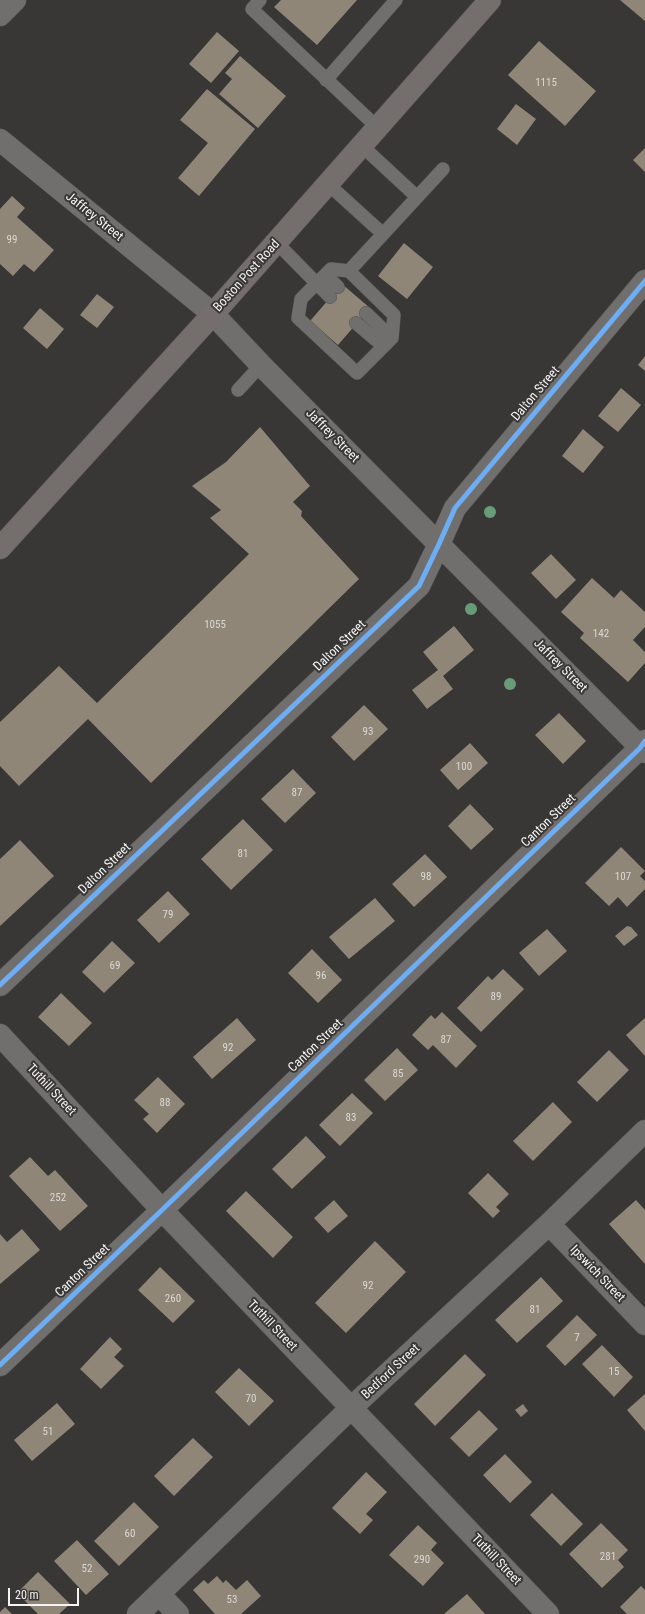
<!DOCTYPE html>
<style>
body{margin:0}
#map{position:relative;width:645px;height:1614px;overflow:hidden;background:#383736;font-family:"Roboto Condensed",sans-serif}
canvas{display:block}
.scale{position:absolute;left:8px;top:1588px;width:71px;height:18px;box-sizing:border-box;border:2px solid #f5f4f3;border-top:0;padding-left:5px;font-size:12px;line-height:14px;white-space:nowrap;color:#f5f4f3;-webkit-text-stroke:3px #393735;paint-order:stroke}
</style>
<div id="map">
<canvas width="645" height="1614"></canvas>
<div class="scale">20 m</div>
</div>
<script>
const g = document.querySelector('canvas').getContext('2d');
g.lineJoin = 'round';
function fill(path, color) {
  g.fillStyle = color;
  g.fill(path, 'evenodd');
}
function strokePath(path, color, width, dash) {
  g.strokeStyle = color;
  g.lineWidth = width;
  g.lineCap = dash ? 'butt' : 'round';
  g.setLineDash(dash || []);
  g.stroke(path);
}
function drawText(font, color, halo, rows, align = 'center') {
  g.font = font + ' "Roboto Condensed",sans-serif';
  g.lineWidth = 4;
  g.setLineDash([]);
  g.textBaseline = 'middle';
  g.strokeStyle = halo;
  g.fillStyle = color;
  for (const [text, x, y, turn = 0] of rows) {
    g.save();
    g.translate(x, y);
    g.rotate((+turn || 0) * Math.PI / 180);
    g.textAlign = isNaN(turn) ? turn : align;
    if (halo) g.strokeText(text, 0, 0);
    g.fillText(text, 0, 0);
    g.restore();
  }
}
const building = new Path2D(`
 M281,0H357L317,45L274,7Z
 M620,0H645V21Z
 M217,32L239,51L211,83L189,64Z
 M539,41L596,91L565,126L508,75Z
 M240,56L286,96L258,128L219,94L232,79L225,73Z
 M207,89L255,129L199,196L178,178L208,143L180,120Z
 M516,104L536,119L517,145L497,129Z
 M645,148V172L633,160Z
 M12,196L25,208L17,217L54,250L34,272L24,264L13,276L0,264V209Z
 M404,243L433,267L407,299L378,276Z
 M342,284L370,308L338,345L310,321Z
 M97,294L114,307L97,328L80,315Z
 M40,308L64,329L47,349L23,328Z
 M645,356V371L638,365Z
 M621,388L641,405L618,432L598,416Z
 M260,427L310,486L293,502L302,511L301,516L359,579L151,783L88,719L19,786L0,766V722L59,666L97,703L249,554L210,518L221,510L192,486L226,462Z
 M583,429L604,447L583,473L562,456Z
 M551,554L576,580L556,599L531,573Z
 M592,578L614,598L621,590L645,612V627L633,640L645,652V663L628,682L580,638L584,633L561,612Z
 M454,626L474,650L443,676L453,689L427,709L412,690L438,670L423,652Z
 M364,705L388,729L354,761L331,737Z
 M559,713L586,741L563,764L535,735Z
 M470,743L488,763L458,790L440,770Z
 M293,769L316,793L285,823L261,799Z
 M470,804L494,829L471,850L448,826Z
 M243,819L273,850L231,890L201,859Z
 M20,840L54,876L0,926V859Z
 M621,847L645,871L640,876L645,881V889L627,907L618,897L609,906L585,883Z
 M425,854L447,877L414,907L392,884Z
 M168,891L190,914L159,943L137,920Z
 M375,898L395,921L349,959L329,937Z
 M627,926L631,927L638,935L624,946L615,936Z
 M547,929L567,951L539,976L519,953Z
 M112,941L135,963L104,993L82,972Z
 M312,949L342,980L318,1003L288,973Z
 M503,969L524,989L481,1032L457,1008L488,976L492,980Z
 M61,993L92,1023L69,1046L38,1017Z
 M442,1012L477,1046L456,1068L433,1045L428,1050L412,1035L431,1015L435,1019Z
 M237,1018L256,1040L212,1079L193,1057Z
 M645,1018V1056L626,1035Z
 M397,1048L418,1070L385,1101L364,1080Z
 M609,1050L629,1070L597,1102L577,1082Z
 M158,1077L185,1104L157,1133L143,1119L149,1114L134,1100Z
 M352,1093L373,1113L340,1146L319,1125Z
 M553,1102L572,1122L533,1161L513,1141Z
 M306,1136L326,1157L292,1189L272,1169Z
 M30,1157L48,1176L55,1170L88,1206L60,1231L9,1176Z
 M488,1173L509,1194L496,1207L500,1211L493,1218L468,1193Z
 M246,1191L293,1237L273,1258L226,1211Z
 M334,1200L348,1216L328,1233L314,1218Z
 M636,1200L645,1210V1264L609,1224Z
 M22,1229L40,1250L0,1284V1234L7,1242Z
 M375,1241L406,1272L346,1333L315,1303Z
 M160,1267L195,1301L173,1323L138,1290Z
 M541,1277L563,1301L517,1343L495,1320Z
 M577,1315L597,1335L565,1366L546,1346Z
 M110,1337L122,1349L114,1357L124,1366L101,1389L80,1369Z
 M602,1345L633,1377L614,1397L582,1364Z
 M465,1354L486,1375L435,1426L414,1404Z
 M239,1368L274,1401L249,1426L215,1392Z
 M645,1394V1431L627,1410Z
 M57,1403L75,1424L32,1461L14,1440Z
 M523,1404L528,1411L521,1417L515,1410Z
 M479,1410L498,1429L469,1457L450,1438Z
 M193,1438L213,1457L174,1496L154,1476Z
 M505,1454L532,1482L510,1503L483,1475Z
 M366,1472L387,1492L366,1514L373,1520L360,1534L332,1508Z
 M552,1493L583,1524L561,1546L530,1515Z
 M134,1502L159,1527L119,1566L94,1541Z
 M601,1523L628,1550L618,1560L624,1567L602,1588L569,1554Z
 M418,1525L437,1543L431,1550L444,1563L423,1586L389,1555Z
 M77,1540L109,1574L86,1595L54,1561Z
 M38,1572L70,1604L59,1614H38L17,1593Z
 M217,1576L223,1583L226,1580L236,1590L247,1580L261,1596L241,1614H215L193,1590L204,1580L208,1584Z
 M641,1586L645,1590V1614H627L620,1607Z
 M467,1594L485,1614H444Z
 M5,1607L12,1614H0V1612Z`);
const lane = new Path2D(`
 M260,0L252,9L377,127
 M326,80L396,0
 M361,145L416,196
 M328,184L383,234
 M276,242L330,297
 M331,269L349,271L394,315L392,338L357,373L298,318L301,299Z
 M349,271L443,169
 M326,275L338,287
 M366,313L392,338
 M356,323L383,346
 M238,390L261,365`);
const street = new Path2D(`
 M0,15L15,0
 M0,140L213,314L261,365L645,752
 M0,985L419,586L439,544L455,508L645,281
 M0,1035L162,1210L548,1614
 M549,1224L645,1324
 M0,1365L162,1210L640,748L645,741
 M159,1594L178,1614
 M138,1614L350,1409L549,1224L645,1131`);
const primary = new Path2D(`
 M0,548L213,314L490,0`);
const cycleway = new Path2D(`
 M0,985L419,586L439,544L455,508L645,281
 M0,1365L162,1210L640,748L645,741`);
const trees = [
 [490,512],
 [471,609],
 [510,684]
];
const numberNames = [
 ["1115",546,83],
 ["99",12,240],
 ["1055",215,625],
 ["142",601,634],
 ["93",368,732],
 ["100",464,767],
 ["87",297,793],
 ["81",243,854],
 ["98",426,877],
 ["107",623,877],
 ["79",168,915],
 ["69",115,966],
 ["96",321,976],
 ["89",496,997],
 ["87",446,1040],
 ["92",228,1048],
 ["85",398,1074],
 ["88",165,1103],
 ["83",351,1118],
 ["252",58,1198],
 ["92",368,1286],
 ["260",173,1299],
 ["81",535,1310],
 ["7",577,1338],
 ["15",614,1372],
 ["70",251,1399],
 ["51",48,1432],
 ["60",130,1534],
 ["281",608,1557],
 ["290",422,1560],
 ["52",87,1569],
 ["53",232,1600]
];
const streetNames = [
 ["Jaffrey Street",94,217,39],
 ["Boston Post Road",247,276,-48],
 ["Dalton Street",536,394,-50],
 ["Jaffrey Street",332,436,45],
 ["Dalton Street",340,646,-44],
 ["Jaffrey Street",560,666,45],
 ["Canton Street",549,821,-44],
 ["Dalton Street",105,869,-44],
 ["Canton Street",316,1046,-44],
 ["Tuthill Street",51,1090,47],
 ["Canton Street",83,1271,-44],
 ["Ipswich Street",597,1274,46],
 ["Tuthill Street",272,1326,46],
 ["Bedford Street",391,1372,-43],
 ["Tuthill Street",496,1560,46]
];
fill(building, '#8f8677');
strokePath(lane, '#575655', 14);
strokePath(street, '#575655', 23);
strokePath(primary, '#575655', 23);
strokePath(lane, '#706f6e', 13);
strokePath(street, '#706f6e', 22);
strokePath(primary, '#746e6c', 22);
strokePath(cycleway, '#6dadf4', 5);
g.fillStyle = '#679c77';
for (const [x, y] of trees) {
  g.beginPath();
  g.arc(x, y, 6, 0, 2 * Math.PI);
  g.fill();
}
drawText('11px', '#dcd8d4', null, numberNames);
drawText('13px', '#f5f4f3', '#393735', streetNames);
</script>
